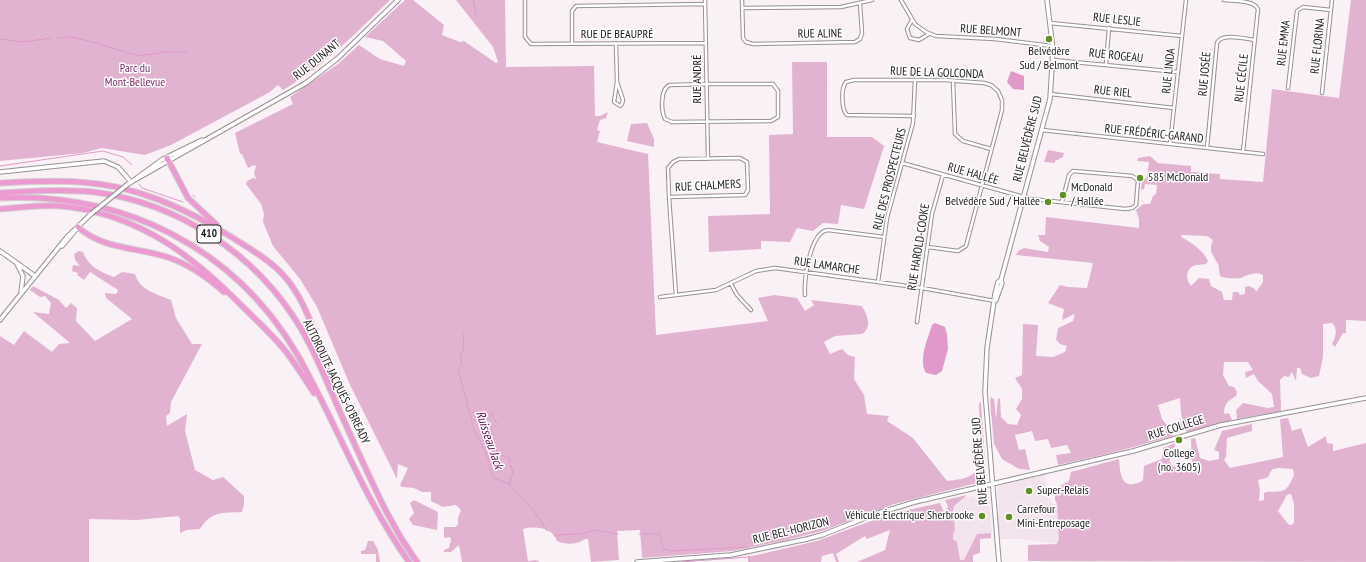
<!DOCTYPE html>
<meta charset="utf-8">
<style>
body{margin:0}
canvas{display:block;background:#f9f1f6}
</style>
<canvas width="1366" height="562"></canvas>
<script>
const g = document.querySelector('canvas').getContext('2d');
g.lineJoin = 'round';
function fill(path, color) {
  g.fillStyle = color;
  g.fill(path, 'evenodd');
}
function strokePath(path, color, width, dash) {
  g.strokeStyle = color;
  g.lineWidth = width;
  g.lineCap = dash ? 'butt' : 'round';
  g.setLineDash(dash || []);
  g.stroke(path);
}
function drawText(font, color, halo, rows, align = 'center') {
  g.font = font + ' "PT Sans Narrow",sans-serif';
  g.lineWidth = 3;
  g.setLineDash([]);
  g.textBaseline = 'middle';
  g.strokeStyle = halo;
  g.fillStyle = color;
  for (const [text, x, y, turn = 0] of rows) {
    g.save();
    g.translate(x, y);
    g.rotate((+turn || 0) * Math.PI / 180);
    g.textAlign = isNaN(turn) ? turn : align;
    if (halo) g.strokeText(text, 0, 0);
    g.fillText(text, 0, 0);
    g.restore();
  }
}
const built = new Path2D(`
 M1044,474L1052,504H1057L1059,539L1057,544L1023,539H999L997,487Z
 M973,496L984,505L990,506L992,533L977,534L964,561L960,560L957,542L953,540V534L955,530L953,509L954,506L965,497Z`);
const green = new Path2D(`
 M0,0H390C356,33 324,66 283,90L278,85L270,92L171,145L145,155L102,148L83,153L0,161Z
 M405,0H413L444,25L442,35L460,42L464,41L496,63L498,62L493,47L456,0H505L506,67L594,66L595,116H600L608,112L606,118L600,120L597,130L600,131L597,142L648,154L656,335L768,321L758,298L774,295L797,298L805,311L814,305L811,300L862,306C867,315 873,327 862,334L835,336L824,342L830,354L842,349L848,355L855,357L854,379L864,395L867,414L889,416L887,421L913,438L947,481C955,480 968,479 974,473C984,465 979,417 979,403L981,402L986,479L977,483L894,504L822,531L787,540L733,551L642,558L640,530L617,531L619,560L591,562L588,539H585C576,545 566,545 557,541C552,527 535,526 523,529L528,561L536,560L540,562H462L459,545L451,552H444V550L449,548L451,540L450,537L444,538V527H456L458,524V518L461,510L456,505L443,507L431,501V492H422L414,488L402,487L400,485L408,468L398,464L397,479L350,385L317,307L300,279L273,246L263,222L264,214L261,204L246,184L247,181L253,178L256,179L254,173L256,166L254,165L248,168L242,154H240L235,133L293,104L290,97L338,64L359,45L380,59L404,66L406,61L383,41L365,37Z
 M1351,0H1366V321L1346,320V333H1343L1335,347L1332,344C1336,337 1338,329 1332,323L1323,324V357L1319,376L1311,378L1302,374L1300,368H1297L1296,381L1292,372L1289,377L1284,376L1280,380L1281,411L1237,419L1236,410L1243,403L1268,408L1274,407L1272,394L1258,381L1254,374L1246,378L1245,372L1253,370L1248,362H1224L1223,375L1229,386L1234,387L1237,392L1236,396C1228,401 1224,403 1224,414L1229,413L1232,420L1187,432L1183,427L1180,429L1178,423L1183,421L1181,414L1180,398L1158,405L1162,419L1172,432L1173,436L1115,452L1058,465L1056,455L1071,453L1067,445L1051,448L1048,439L1035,441L1032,431L1015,435L1019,450L1025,449L1030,470L1019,469L1002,459L994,444L990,401L991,397L994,399L996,419L998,398L1000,399L1001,417L1008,424L1017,425L1021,415L1016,409L1022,399V389L1015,378L1022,375L1023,324L1038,325L1036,356L1053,357L1065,352L1067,346L1060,344L1056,340L1058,328L1073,321L1075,314L1062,320L1064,309L1048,303L1060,285L1068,287L1087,288L1093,263L1016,255L1018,251L1024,248L1048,252L1049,247L1040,241L1038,235H1045L1046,217L1139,228V219L1136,210L1143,204H1150L1153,196L1156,194L1157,185L1145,184L1144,189L1141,190L1142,180L1147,177L1149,162L1137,161L1138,158L1150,156L1158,163L1191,166V172L1220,174V179L1263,182L1272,89L1339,98ZM1182,235L1207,236L1213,240C1208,251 1213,255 1218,264C1220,269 1218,273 1221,277C1227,278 1235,279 1241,278C1248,275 1256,271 1263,275V282L1256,292L1255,289L1249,286L1245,287V294L1240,295L1238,292H1233L1232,300H1224L1222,292L1211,286L1209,279L1199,278L1191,286C1186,280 1185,270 1193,266C1197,264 1202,265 1206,264L1208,261C1204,251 1191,242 1181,237Z
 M792,62H827V137H872L884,146L864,209L841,205L838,224L823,223L813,231L797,228L790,242L761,241V249L709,252L708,216L770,214L769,135L793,134Z
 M647,123L654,139V147L627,141L631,124Z
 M1048,150L1064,153L1063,157L1055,161V163L1044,162Z
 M79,251L83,252C88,266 100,272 114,277L122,272L135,274C139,290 157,294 171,300L176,318L192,344H202L171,402L170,413L166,416L167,426L187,414L185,431L195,470L213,480L223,477L244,496V505L242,512C222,513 211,511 200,529L187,530L180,533V518L178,516L137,520L89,519V562H0V336L14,345L24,331L52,352L59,344L70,343L33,312L49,314L51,303L45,296L40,297L30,290L33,286L59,300L66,308L71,303L77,308L76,321L95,341L132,319L106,298L105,293L116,294L118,290L90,272L84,280L77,275L78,273L72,271L73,265L80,266L75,260L74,254Z
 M1288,418L1292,431L1301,428L1308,447L1326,436L1327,443L1333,444V451L1366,443V562L1028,561V545L1057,544L1059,539L1057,504L1055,500V489L1069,481L1071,472L1119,459C1120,469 1120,487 1134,484C1138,483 1140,483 1143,480L1144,466L1162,459L1163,448L1175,443V447L1171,449L1172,456L1169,461L1174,467L1186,466L1192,463L1191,439L1195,438L1200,458L1209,461L1219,459V452L1214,450L1222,431L1252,424V431L1227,438L1226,457L1224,460L1230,468L1283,457L1280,419ZM1279,468L1293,469L1294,475C1286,493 1285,491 1267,492L1264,493V500L1259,501L1260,490L1258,480C1275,476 1265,477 1273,469ZM1291,494L1294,504V523L1291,525L1288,524L1278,511L1287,495Z
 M967,495L954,506L953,509L955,530L953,534V539L957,542L960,560H964L977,534L991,533V538L980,539V553L973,555V562H857L885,550L890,530L867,539L865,536L836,554L839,562H836L833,553L822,556L821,562H748V557L817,541L887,515L895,517L899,512L940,503L944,512L948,507L945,500Z
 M414,500L438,512L437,530L413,525L409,519L414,513L410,503Z
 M368,541H373L378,550L380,562H376V554H361V551L365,550Z`);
const water = new Path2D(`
 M1011,71L1024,76V90L1013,89L1007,82Z
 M935,323L945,327L947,334L948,349L942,371L936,375L926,373C918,360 928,338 932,325Z`);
const stream = new Path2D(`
 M473,0L476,14
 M57,38L70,37L89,41L139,56L165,52H187
 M0,39L23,42L51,38
 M0,166L103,151L123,157L132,165
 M139,184L142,188L183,202
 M193,195L195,197
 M464,332L463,351L460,354L462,364L458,369L474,429L487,455L491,467L492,477L509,484L534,511L547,531
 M490,412L497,424L490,432C494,444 495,455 509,458L513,473L509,484
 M639,534H660L663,549L671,551L747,547V549
 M554,535L582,534L596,530L618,534
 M749,556L750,562
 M681,562L749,557`);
const minor = new Path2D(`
 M525,0V37L531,44L706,43
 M705,0L708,159
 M742,0L743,38L746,42L753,44L855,42L860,39L862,33L860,4
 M901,0L915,24L926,32L936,36L995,39L1052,46
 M1224,0C1234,1 1254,0 1258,9L1243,152
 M742,8L841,7L872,0
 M912,20L907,29L910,38L919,40L929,34
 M1050,23L1182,36
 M572,44V11L576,6L705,4
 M616,44L617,82L614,102L620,106L622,104L623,100L617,82
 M1053,60L1178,72
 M1106,64L1109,28
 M953,81L955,134L963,141L991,149
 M706,84H773L778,91V117L771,121L672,122L665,119C661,111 660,88 670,85Z
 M1288,88L1297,11L1303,7L1331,10
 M1322,93L1332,0
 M1050,94L1174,108
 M914,116L847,115C841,109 841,88 846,82L854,80H945L984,83L991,85L998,91L1002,100V110L966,246L958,251L928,247
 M1042,130L1263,154
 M1170,144L1186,0
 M1207,148L1217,43C1222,32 1245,39 1255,40
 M902,163L1024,197L1032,199L1125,209L1132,208L1136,205L1138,180L1132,176L1073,171L1069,175L1062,202
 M669,197L745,195L748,190L747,162L740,158L679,159L673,162L668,168L669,197L676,295
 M878,282L887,218L913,123L915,80
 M731,284L737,295L751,310
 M805,295C804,279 810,232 828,230L884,237
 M660,297L716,290L756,271L775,268L922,288L995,301
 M917,322L932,214L943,175`);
const tertiary = new Path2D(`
 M0,172L104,161L118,167L131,182
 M131,182L306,83L338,58L398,0
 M130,183L163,159L202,140
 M62,246L78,227
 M0,251L35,276
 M17,264L23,276L21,292
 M996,300L1002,283L1001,280
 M0,320L67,237L91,214
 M637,562L731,555L807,539L822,535L875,514L915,502L1133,451L1221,425L1366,398
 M999,562L985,392L987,348L995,294L998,282L1001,280L1050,99L1053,50L1047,0`);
const motorway = new Path2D(`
 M167,158L188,198L217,225
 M0,183C26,182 53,180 79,182C136,185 185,208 233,238C255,252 277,264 292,286C311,313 322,354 332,387
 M0,193C31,191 63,189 94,192C179,203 256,254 300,327C312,347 321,368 330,389C348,430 366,471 386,511L401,538L417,562
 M0,198C123,192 234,247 297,354C336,422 363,498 409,562
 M0,209C23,207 47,204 70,207C142,217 193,256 243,307C258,322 274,336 287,353C297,366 305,380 314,393
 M78,227C103,250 139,247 170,258C190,265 208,278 224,292`);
const tertiaryBridge = new Path2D(`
 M91,214L128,184`);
const markers = [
 [1049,39,4,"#628f22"],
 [1140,178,4,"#628f22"],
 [1063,195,4,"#628f22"],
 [1048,202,4,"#628f22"],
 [1179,440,4,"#628f22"],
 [1029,491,4,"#628f22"],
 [982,516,4,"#628f22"],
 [1009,517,4,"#628f22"]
];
const shields = [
 [209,234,24]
];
const shieldNames = [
 ["410",209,234]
];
const streetNames = [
 ["RUE LESLIE",1117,20,6],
 ["RUE BELMONT",991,31,4],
 ["RUE ALINE",820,34,-1],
 ["RUE DE BEAUPRÉ",617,35],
 ["RUE EMMA",1284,43,-84],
 ["RUE FLORINA",1318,46,-84],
 ["RUE ROGEAU",1116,56,6],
 ["RUE DUNANT",317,60,-39],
 ["RUE LINDA",1169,71,-84],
 ["RUE DE LA GOLCONDA",937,73,2],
 ["RUE JOSÉE",1205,74,-85],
 ["RUE CÉCILE",1242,78,-84],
 ["RUE ANDRÉ",698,79,-90],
 ["RUE RIEL",1113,92,6],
 ["RUE FRÉDÉRIC-GARAND",1154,134,6],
 ["RUE BELVÉDÈRE SUD",1028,139,-76],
 ["RUE HALLÉE",973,174,16],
 ["RUE DES PROSPECTEURS",890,179,-76],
 ["RUE CHALMERS",708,186,-3],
 ["RUE HAROLD-COOKE",919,247,-81],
 ["RUE LAMARCHE",827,266,8],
 ["AUTOROUTE JACQUES-O'BREADY",336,382,64],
 ["RUE COLLEGE",1176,428,-17],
 ["RUE BELVÉDÈRE SUD",980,461,-95],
 ["RUE BEL-HORIZON",791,531,-14]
];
const poiNames = [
 ["Belvédère",1049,52,"center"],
 ["Sud / Belmont",1049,66,"center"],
 ["585 McDonald",1148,178],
 ["McDonald",1071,188],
 ["/ Hallée",1071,202],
 ["Belvédère Sud / Hallée",1040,202,"right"],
 ["College",1179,454,"center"],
 ["(no. 3605)",1179,468,"center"],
 ["Super-Relais",1037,491],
 ["Carrefour",1017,510],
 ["Mini-Entreposage",1017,524],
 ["Véhicule Électrique Sherbrooke",974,516,"right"]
];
const parkNames = [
 ["Parc du",135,69],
 ["Mont-Bellevue",135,83]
];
const waterNames = [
 ["Ruisseau Jack",489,440,71]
];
fill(built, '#f2e3ec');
fill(green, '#e2b3d1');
fill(water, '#e099c8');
strokePath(stream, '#e099c8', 1);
strokePath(minor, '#979094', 4.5);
strokePath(tertiary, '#979094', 5.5);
strokePath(motorway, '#d2d1d1', 7);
strokePath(minor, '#fff', 2.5);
strokePath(tertiary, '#fff', 3.5);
strokePath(motorway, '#ed9ad2', 5);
strokePath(tertiaryBridge, '#979094', 5.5, []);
strokePath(tertiaryBridge, '#fff', 3.5);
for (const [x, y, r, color] of markers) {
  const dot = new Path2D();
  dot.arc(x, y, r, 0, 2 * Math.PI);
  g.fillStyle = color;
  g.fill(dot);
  strokePath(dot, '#fff', 1.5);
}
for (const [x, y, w] of shields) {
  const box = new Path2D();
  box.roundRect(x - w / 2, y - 9, w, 18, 3);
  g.fillStyle = '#fff';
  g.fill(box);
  strokePath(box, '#1c191b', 1);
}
drawText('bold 11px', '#1c191b', null, shieldNames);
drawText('12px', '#1c191b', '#fff', streetNames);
drawText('12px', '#1c191b', '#fff', poiNames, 'left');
drawText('12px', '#802e6a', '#fff', parkNames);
drawText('italic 13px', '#600d4d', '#fff', waterNames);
</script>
